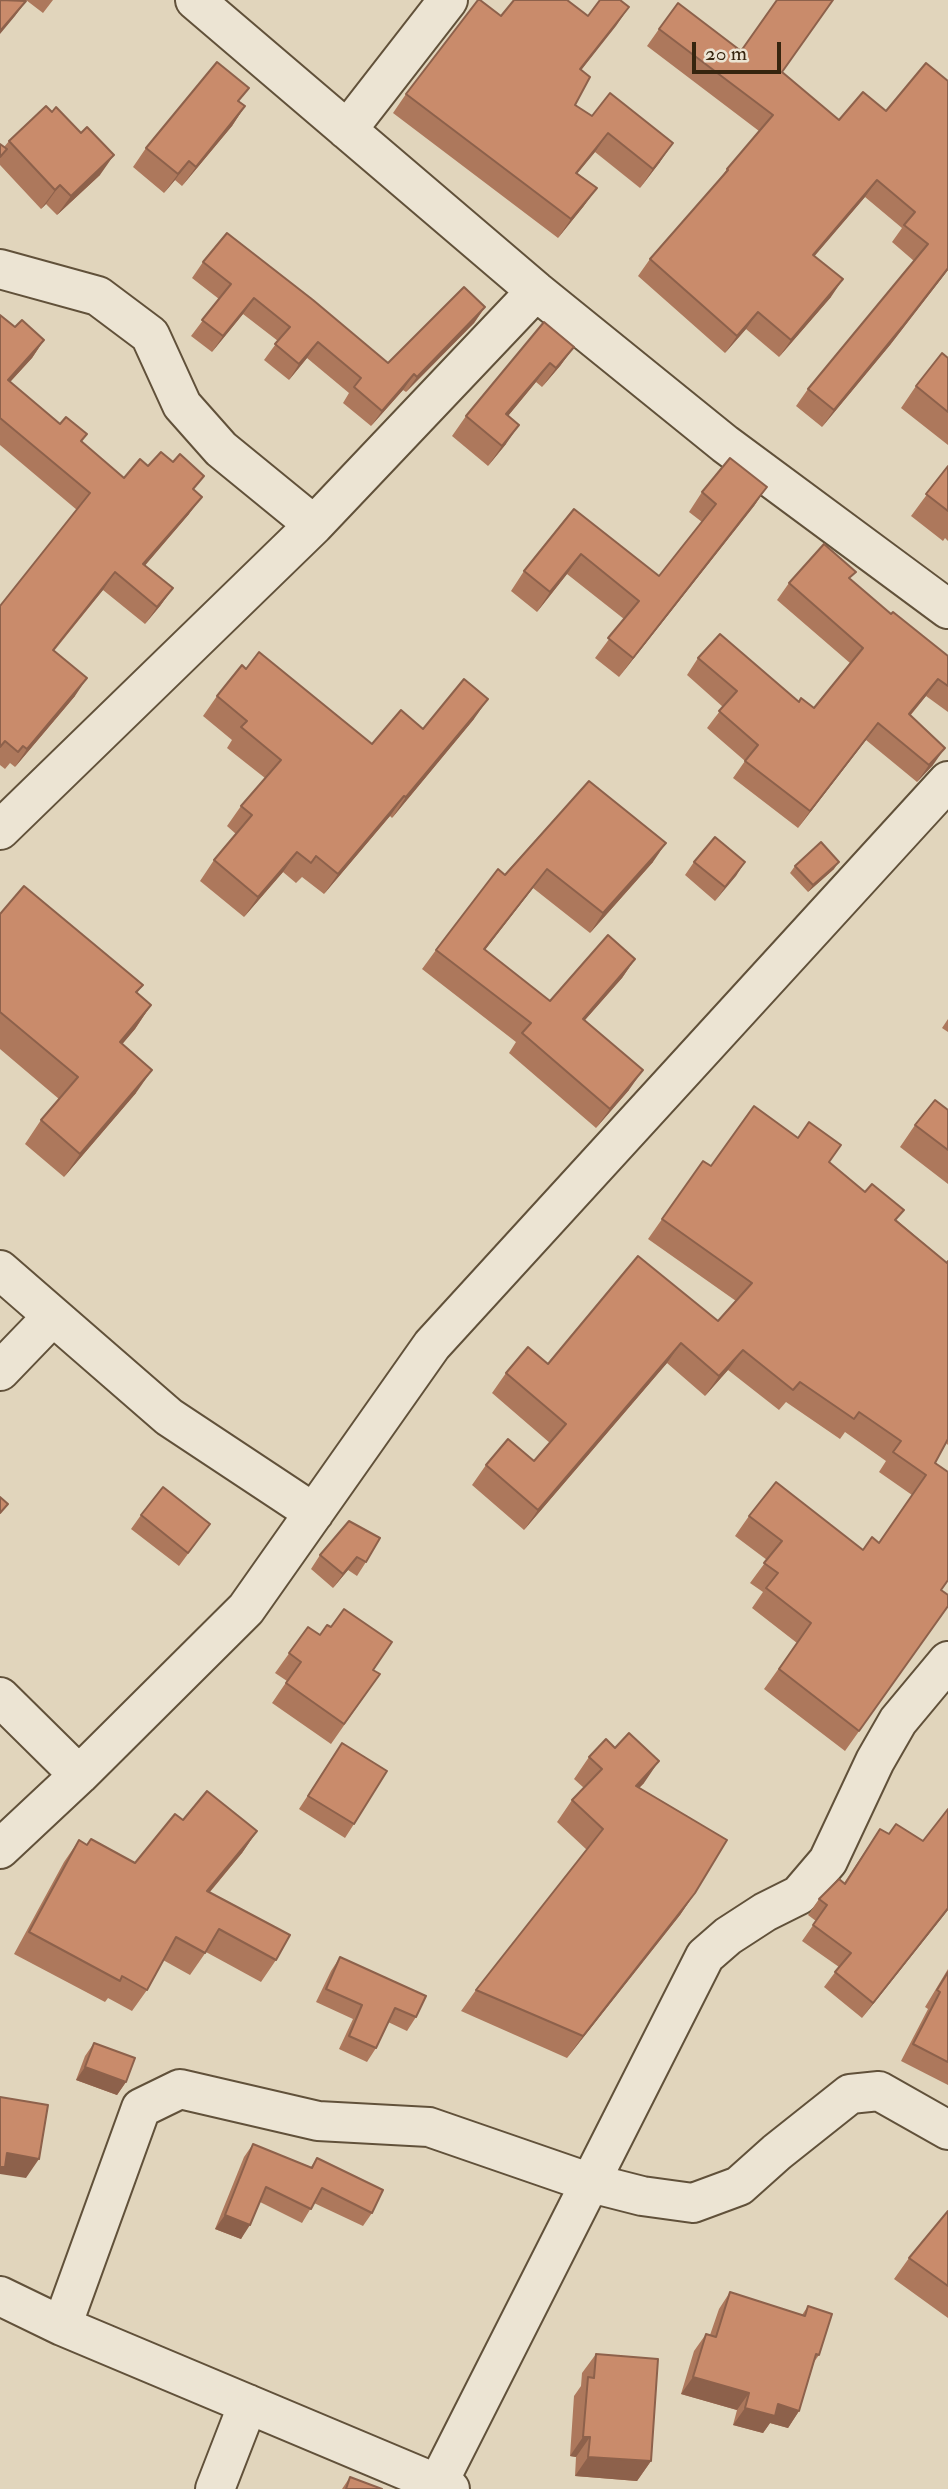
<!DOCTYPE html>
<style>
body{margin:0}
#map{position:relative;width:948px;height:2489px;overflow:hidden;background:#e1d5bc;font-family:"IM FELL Double Pica",serif}
canvas{display:block}
.scale{position:absolute;left:692px;top:42px;width:89px;height:32px;box-sizing:border-box;border:4px solid #36250f;border-top:0;padding-left:9px;font-size:21px;line-height:24px;white-space:nowrap;color:#36250f;-webkit-text-stroke:5px #ece4d3;paint-order:stroke}
</style>
<div id="map">
<canvas width="948" height="2489"></canvas>
<div class="scale">20 m</div>
</div>
<script>
const g = document.querySelector('canvas').getContext('2d');
g.lineJoin = 'round';
function strokePath(path, color, width, dash) {
  g.strokeStyle = color;
  g.lineWidth = width;
  g.lineCap = dash ? 'butt' : 'round';
  g.setLineDash(dash || []);
  g.stroke(path);
}
function fill(path, color) {
  g.fillStyle = color;
  g.fill(path, 'evenodd');
}
const minor = new Path2D(`
 M195,0L536,291L725,444L948,609
 M347,130L448,0
 M0,269L98,296L150,335L182,405L221,449L314,525
 M0,830L314,525L536,291
 M0,1270L169,1417L314,1513
 M0,1371L52,1317
 M0,1697L79,1775
 M0,1849L79,1775L246,1609L432,1345L948,781
 M0,2296L62,2326L450,2489
 M62,2326L141,2108L180,2089L318,2121L429,2127L591,2183L642,2196L693,2203L739,2186L777,2152L850,2094L879,2091L948,2130
 M437,2485L705,1956L728,1936L765,1912L799,1895L828,1861L875,1761L898,1721L948,1661
 M215,2489L248,2404`);
const wall = new Path2D(`
 M26,0H53L43,13Z
 M629,7L581,70L575,105L660,162L640,188L595,152L577,173L597,188L583,207L558,238L393,113L406,94L501,16H588Z
 M659,29L741,51L782,72L839,120L863,92L948,270L890,345L822,427L796,406L808,389L914,261L892,242L902,228L865,197L814,256L831,297L779,357L746,329L725,353L638,276L650,259L715,186L727,169L759,131L647,46Z
 M239,101L245,106L232,126L182,186L175,180L164,193L133,167L146,148Z
 M9,141L100,175L57,215L46,204L41,209L0,165V144L4,147Z
 M203,262L388,363L485,307L474,323L406,392L403,390L371,426L343,403L349,393L307,358L289,380L264,360L278,341L243,314L212,352L191,336L219,299L192,278Z
 M0,315L15,327L44,340L32,358L10,382L60,424L87,434L81,441L124,478L148,466L194,490L189,514L145,565L173,588L160,606L145,624L103,590L54,651L75,696L15,767L10,763L5,769L0,765V606L77,510L0,445Z
 M574,347L560,366L542,387L536,382L508,416L506,444L488,466L452,436L466,416Z
 M948,358V445L901,408L916,386Z
 M948,466V541L945,538L943,541L911,516Z
 M767,487L754,506L619,677L595,658L624,619L567,574L537,612L511,591L524,571L574,509L659,576L702,522L689,512L702,492Z
 M850,579L891,614L948,656V712L926,696L910,716L933,765L917,782L866,740L798,828L733,778L745,761L707,728L723,707L687,675L698,658L814,708L850,663L777,600L789,583Z
 M246,669L372,744L423,729L474,719L392,818L390,816L324,894L302,877L296,883L283,872L244,917L200,881L214,860L236,834L227,826L241,806L265,778L227,748L232,740L203,716L217,696Z
 M589,781L653,862L590,933L533,888L485,950L550,1001L635,959L622,978L585,1020L629,1090L596,1128L509,1053L516,1042L422,969L436,950Z
 M694,862H745L715,901L685,875Z
 M795,866L834,869L808,892L790,873Z
 M0,914L143,985L137,993L151,1005L135,1029L122,1044L136,1093L64,1177L25,1144L41,1120L59,1099L0,1049Z
 M948,1019V1032L942,1028Z
 M948,1110V1184L900,1147L915,1125Z
 M703,1161L711,1166L829,1162L947,1263L948,1261V1445L946,1443L935,1463L941,1590L948,1606L845,1751L764,1689L797,1643L752,1608L763,1592L750,1583L767,1560L735,1536L749,1516L863,1550L879,1543L912,1495L879,1472L886,1461L845,1432L840,1439L786,1402L779,1410L728,1370L705,1396L667,1363L524,1530L472,1485L486,1465L534,1461L550,1443L492,1393L506,1373L548,1364L718,1321L736,1301L648,1239Z
 M141,1515L210,1524L179,1566L131,1529Z
 M349,1521L366,1562L357,1576L348,1570L333,1588L311,1569L320,1555Z
 M308,1627L380,1674L331,1744L272,1703L287,1681L275,1673Z
 M342,1743L354,1824L345,1838L299,1809Z
 M589,1757L644,1783L639,1788L695,1893L680,1915L567,2058L461,2011L476,1990L587,1850L557,1822L572,1800L584,1788L574,1779Z
 M183,1820L257,1831L242,1853L210,1892L276,1960L261,1982L206,1952L190,1975L163,1960L147,1990L132,2011L108,1998L105,2002L14,1954L64,1862L79,1840L87,1845L91,1839L135,1863Z
 M880,1829L948,1910L862,2018L824,1987L839,1967L802,1941L816,1921L808,1915L819,1899L844,1883Z
 M340,1957L416,2017L407,2031L388,2022L376,2048L367,2062L339,2049L353,2019L316,2002L331,1971Z
 M948,1969V2085L901,2061L928,2009L925,2007Z
 M94,2043L126,2082L117,2095L76,2080L85,2056Z
 M253,2144L311,2167L317,2158L372,2213L363,2226L314,2203L302,2223L260,2202L241,2239L215,2229L244,2157Z
 M948,2211V2318L894,2279L909,2258Z
 M730,2292L802,2315L808,2306L819,2355L814,2362L799,2411L788,2428L770,2423L763,2433L733,2425L737,2410L681,2394L694,2351L706,2334L710,2335L719,2309Z
 M596,2354L651,2461L637,2481L575,2476L576,2457L570,2456L574,2396L581,2386L582,2373Z
 M350,2477L382,2489H342Z`);
const shadedWall = new Path2D(`
 M26,1L15,16L0,34V31Z
 M629,7L616,26L567,88L580,69Z
 M245,106L232,126L182,186L196,167Z
 M608,133L595,152L563,191L576,173Z
 M673,143L660,162L640,188L653,169Z
 M114,155L100,175L57,215L71,196Z
 M189,161L175,180L164,193L178,174Z
 M877,180L865,197L801,272L813,255Z
 M60,185L46,204L41,209L55,190Z
 M597,188L583,207L558,238L571,219Z
 M948,268V270L890,345L822,427L834,410Z
 M843,279L831,297L779,357L791,340Z
 M254,298L243,314L212,352L223,336Z
 M485,307L474,323L406,392L417,377Z
 M758,312L746,329L725,353L737,336Z
 M44,340L32,358L0,393L8,380Z
 M318,342L307,358L289,380L299,364Z
 M574,347L560,366L542,387L556,368Z
 M550,363L536,382L493,434L506,414Z
 M414,374L403,390L371,426L382,411Z
 M519,425L506,444L488,466L502,446Z
 M767,487L754,506L619,677L633,658Z
 M202,497L189,514L131,582L143,564Z
 M581,554L567,574L537,612L550,592Z
 M115,572L103,590L40,667L53,650Z
 M173,588L160,606L145,624L157,607Z
 M87,678L75,696L15,767L27,749Z
 M938,679L926,696L897,731L909,714Z
 M488,699L474,719L392,818L406,797Z
 M878,723L866,740L798,828L810,811Z
 M945,748L933,765L917,782L929,765Z
 M404,796L390,816L324,894L338,874Z
 M666,843L653,862L590,933L603,913Z
 M297,852L283,872L244,917L258,897Z
 M745,862L736,876L715,901L725,887Z
 M839,862L834,869L808,892L813,885Z
 M547,869L533,888L470,969L484,949Z
 M635,959L622,978L569,1038L583,1019Z
 M151,1005L135,1029L104,1066L120,1042Z
 M152,1070L136,1093L64,1177L80,1154Z
 M643,1070L629,1090L596,1128L610,1109Z
 M681,1343L667,1363L524,1530L538,1510Z
 M743,1350L728,1370L705,1396L719,1376Z
 M357,1557L348,1570L333,1588L343,1574Z
 M659,1761L644,1783L620,1807L636,1786Z
 M257,1831L242,1853L192,1913L207,1891Z
 M695,1893L680,1915L567,2058L583,2036Z
 M948,1908V1910L862,2018L873,2003Z
 M85,2067L126,2082L117,2095L76,2080Z
 M7,2153L39,2159L26,2178L0,2174V2163Z
 M225,2215L250,2225L241,2239L215,2229Z
 M693,2377L749,2393L737,2410L681,2394Z
 M778,2404L799,2411L788,2428L770,2423L763,2433L733,2425L745,2408Z
 M583,2437H590L576,2457L570,2456Z
 M588,2457L651,2461L637,2481L575,2476Z`);
const building = new Path2D(`
 M0,0L26,1L0,31Z
 M478,0H480L501,16L514,0H567L588,16L600,0H620L629,7L580,69L590,77L575,105L592,116L610,93L673,143L653,169L608,133L576,173L597,188L571,219L406,94Z
 M777,0H833L782,72L839,120L863,92L886,111L926,63L948,81V268L902,327L834,410L808,389L928,244L904,225L915,212L877,180L813,255L843,279L791,340L758,312L737,336L650,259L728,170L727,169L773,115L659,29L678,3L741,51Z
 M217,62L249,88L238,101L245,106L196,167L189,161L178,174L146,148Z
 M46,106L52,112L56,107L81,133L87,127L114,155L71,196L60,185L55,190L9,141Z
 M0,144L7,149L0,157Z
 M227,233L313,300L388,363L464,287L485,307L417,377L414,374L382,411L354,387L361,378L318,342L299,364L275,344L290,327L254,298L223,336L202,320L231,284L203,262Z
 M0,315L15,327L22,320L44,340L8,380L60,424L66,417L87,434L81,441L124,478L140,459L148,466L161,452L173,462L180,454L204,476L193,489L202,497L143,564L173,588L157,607L115,572L53,650L87,678L27,749L23,746L18,752L5,741L0,747V606L90,493L0,418Z
 M544,322L574,347L556,368L550,363L506,414L519,425L502,446L466,416Z
 M942,353L948,358V412L916,386Z
 M730,458L767,487L633,658L608,638L639,601L581,554L550,592L524,571L574,509L659,576L716,504L702,492Z
 M948,466V511L926,494Z
 M824,544L856,572L849,578L891,614L893,612L948,656V686L938,679L909,714L945,748L929,765L878,723L810,811L745,761L758,745L719,711L737,691L698,658L720,634L799,702L801,698L814,708L863,648L789,583Z
 M259,652L372,744L401,710L423,729L464,679L488,699L406,797L404,796L338,874L316,856L311,863L297,852L258,897L214,860L252,815L241,806L281,760L241,727L247,721L217,696L242,665L246,669Z
 M589,781L666,843L603,913L547,869L484,949L550,1001L608,935L635,959L583,1019L643,1070L610,1109L522,1033L531,1023L436,950L498,869L505,875Z
 M715,837L745,862L725,887L694,862Z
 M821,842L839,862L813,885L795,866Z
 M24,886L143,985L136,992L151,1005L120,1042L152,1070L80,1154L41,1120L78,1077L0,1012V914Z
 M935,1100L948,1110V1150L915,1125Z
 M754,1106L798,1138L809,1122L841,1145L829,1162L865,1192L872,1184L904,1210L895,1220L947,1263L948,1261V1439L935,1463L948,1472V1580L941,1590L948,1595V1606L859,1731L779,1669L811,1623L766,1588L778,1573L764,1563L782,1541L749,1516L776,1482L863,1550L872,1537L879,1543L926,1475L893,1452L901,1441L859,1412L854,1419L800,1382L793,1390L743,1350L719,1376L681,1343L538,1510L486,1465L508,1439L534,1461L566,1424L506,1373L528,1347L548,1364L638,1256L718,1321L752,1283L662,1219L703,1161L711,1166Z
 M163,1487L210,1524L188,1553L141,1515Z
 M0,1497L8,1504L0,1513Z
 M349,1521L380,1538L366,1562L357,1557L343,1574L320,1555Z
 M344,1609L392,1642L373,1670L380,1674L344,1724L286,1683L301,1662L289,1653L308,1627L320,1635L327,1625L331,1627Z
 M629,1733L659,1761L636,1786L727,1840L695,1893L583,2036L476,1990L603,1829L572,1800L602,1769L589,1757L606,1739L615,1748Z
 M342,1743L387,1771L354,1824L308,1796Z
 M207,1791L257,1831L207,1891L290,1935L276,1960L219,1929L205,1953L176,1937L147,1990L122,1976L120,1981L29,1932L79,1840L87,1845L91,1839L135,1863L175,1814L183,1820Z
 M948,1809V1908L873,2003L835,1972L851,1953L813,1925L827,1905L819,1899L839,1879L845,1884L880,1829L889,1834L896,1824L923,1841Z
 M340,1957L426,1996L416,2017L395,2008L376,2048L349,2036L362,2005L326,1989Z
 M948,1972V2062L913,2044L940,1992L937,1990Z
 M94,2043L135,2058L126,2082L85,2067Z
 M0,2097L48,2105L39,2159L7,2153L5,2167H0Z
 M253,2144L312,2168L317,2158L383,2190L372,2213L322,2188L311,2209L266,2187L250,2225L225,2215Z
 M948,2211V2286L909,2258Z
 M730,2292L805,2316L808,2306L832,2314L819,2355L816,2354L799,2411L778,2404L775,2416L745,2408L749,2393L693,2377L706,2334L716,2337Z
 M596,2354L658,2359L651,2461L588,2457L590,2437H583L588,2377L594,2378Z
 M350,2477L382,2489H346Z`);
strokePath(minor, '#61513a', 42);
strokePath(minor, '#ece4d3', 38);
fill(wall, '#ad785c');
fill(shadedWall, '#8d614b');
fill(building, '#c98b6b');
strokePath(building, '#8d614b', 2);
</script>
